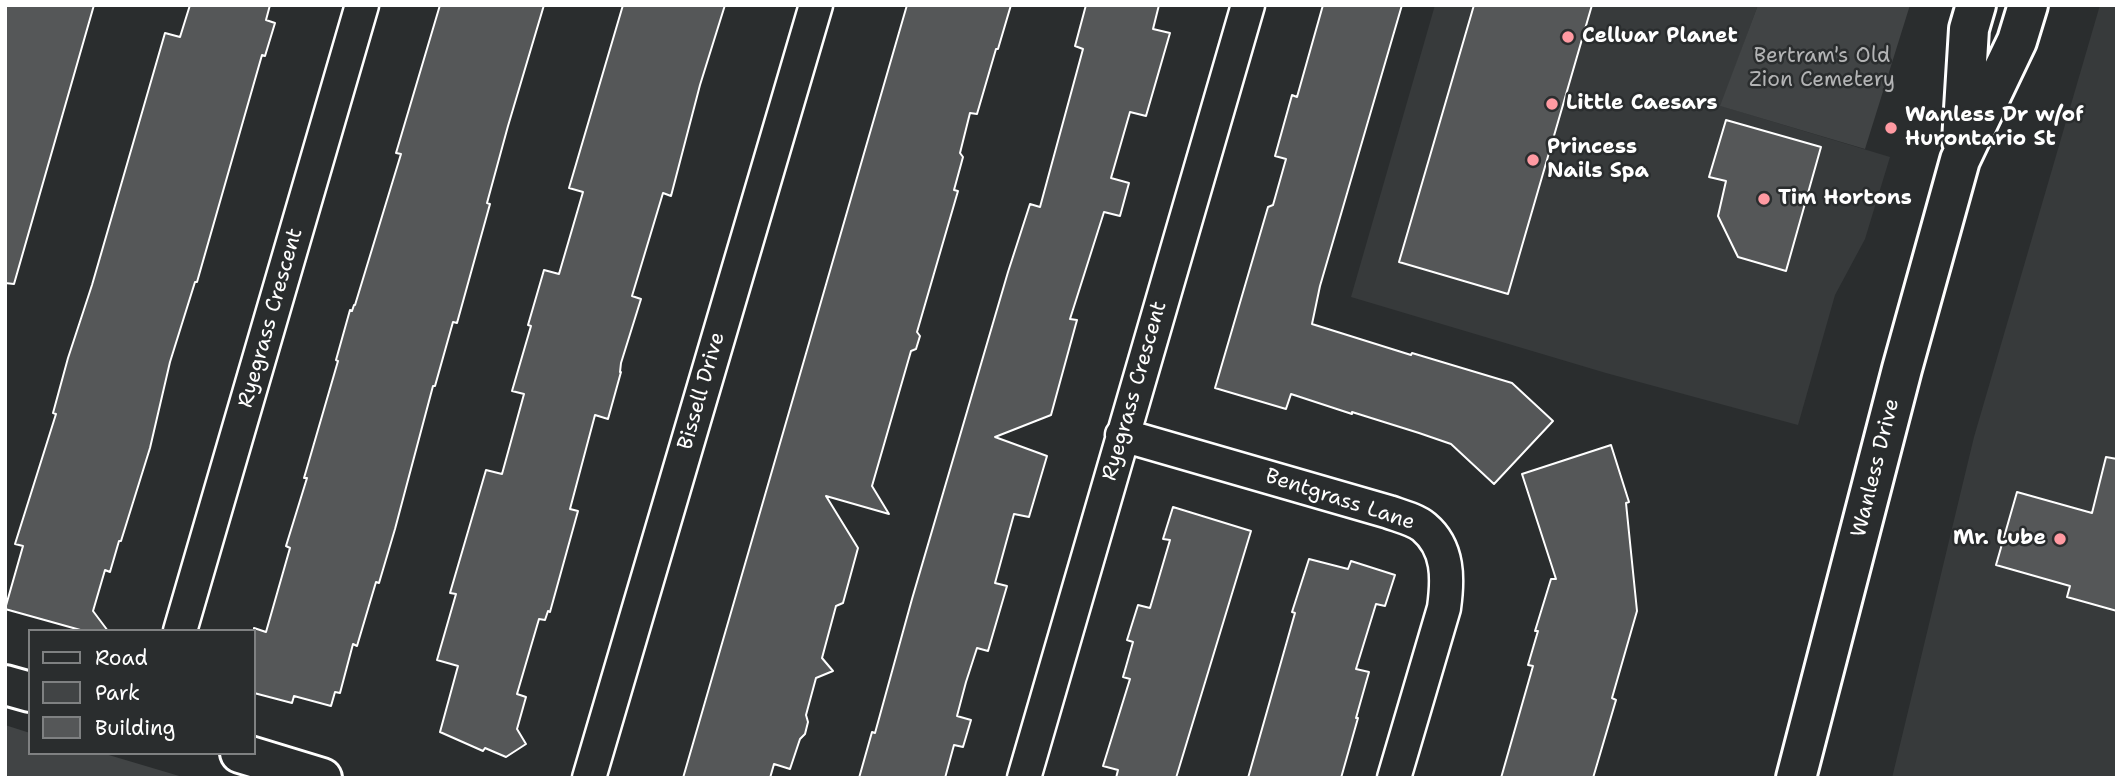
<!DOCTYPE html>
<style>
body{margin:0}
#map{position:relative;width:2122px;height:783px;overflow:hidden;background:#2a2d2e;font-family:"Shantell Sans",sans-serif}
canvas{display:block}
.frame{position:absolute;inset:0;border:7px solid #fff;pointer-events:none}
.legend{position:absolute;left:28px;top:629px;width:228px;height:126px;box-sizing:border-box;background:#2a2d2e;border:2px solid #7f8182;margin:0;padding:9px 12px;list-style:none;font-size:21px;color:#fff}
.legend li{display:flex;align-items:center;gap:14px;height:35px}
.legend b{width:35px;border:2px solid #7f8182}
</style>
<div id="map">
<canvas width="2122" height="783"></canvas>
<div class="frame"></div>
<ul class="legend">
<li><b style="height:9px;background:#2a2d2e"></b>Road</li>
<li><b style="height:19px;background:#414445"></b>Park</li>
<li><b style="height:19px;background:#555758"></b>Building</li>
</ul>
</div>
<script>
const g = document.querySelector('canvas').getContext('2d');
g.lineJoin = 'round';
function fill(path, color) {
  g.fillStyle = color;
  g.fill(path, 'evenodd');
}
function strokePath(path, color, width, dash) {
  g.strokeStyle = color;
  g.lineWidth = width;
  g.lineCap = dash ? 'butt' : 'round';
  g.setLineDash(dash || []);
  g.stroke(path);
}
function drawText(font, color, halo, rows, align = 'center') {
  g.font = font + ' "Shantell Sans",sans-serif';
  g.lineWidth = 5;
  g.setLineDash([]);
  g.textBaseline = 'middle';
  g.strokeStyle = halo;
  g.fillStyle = color;
  for (const [text, x, y, turn = 0] of rows) {
    g.save();
    g.translate(x, y);
    g.rotate((+turn || 0) * Math.PI / 180);
    g.textAlign = isNaN(turn) ? turn : align;
    if (halo) g.strokeText(text, 0, 0);
    g.fillText(text, 0, 0);
    g.restore();
  }
}
const built = new Path2D(`
 M1435,5H1758L1721,106L1890,157L1865,239L1835,295L1798,425L1606,373L1351,297Z
 M2100,5H2117V778H1892L1974,437Z`);
const green = new Path2D(`
 M1758,5H1910L1865,149L1720,106Z
 M5,725L30,733V753H102L186,778H5Z`);
const building = new Path2D(`
 M5,5H94L14,284L5,283Z
 M190,5H270L266,20L275,23L265,56L262,55L197,282H195L170,362L150,448L121,541H119L110,572L105,570L93,611L108,631H84L5,609L23,546L15,544L56,414L53,413L68,358L92,285L165,33L180,37Z
 M440,5H544L508,126L487,203L490,204L457,323L453,322L435,386H433L395,529L379,583L376,582L357,646L353,644L340,693L335,692L331,706L294,696L292,703L254,693V628L266,632L290,548L286,546L307,478H304L338,361L336,360L350,310L352,311L354,305H355L401,154L396,153Z
 M623,5H725L700,85L671,196L663,193L632,296L641,299L621,363L620,372H621L608,419L595,415L570,509L578,511L550,612L548,611L545,620L539,619L517,694L526,697L517,729L526,744L506,757L485,748L483,751L440,732L458,666L437,660L456,594L450,593L486,470L502,474L524,394L512,391L531,326L528,325L544,270L559,274L583,192L569,188Z
 M907,5H1011L998,49H996L977,114L970,113L960,153L963,157L954,190L958,191L917,332L920,336L916,349L911,351L872,486L889,514L826,496L858,548L843,603L836,606L822,658L833,671L816,678L806,715L808,722L805,734L800,739L790,769L774,764L770,778H683Z
 M1086,5H1159L1153,29L1170,33L1146,116L1130,112L1111,178L1129,183L1120,216L1104,212L1070,319L1077,320L1051,415L995,437L1047,456L1029,517L1014,514L995,583L1007,586L988,651L977,648L966,682L957,716L971,720L963,747L954,745L945,778H859L872,732L875,733L912,599L1008,272L1030,204L1040,207L1083,49L1075,46Z
 M1323,5H1402L1320,286L1312,324L1411,355L1412,353L1512,383L1553,421L1494,484L1451,444L1419,433L1352,412V414L1291,394L1286,409L1215,388L1268,207L1273,205L1286,159L1275,156L1292,95L1297,97Z
 M1474,5H1592L1508,294L1399,262Z
 M1726,120L1821,147L1786,271L1738,257L1718,216L1726,181L1709,177Z
 M1611,445L1629,502L1626,503L1637,611L1612,698L1616,700L1593,778H1501L1533,666L1528,665L1538,631H1535L1551,579H1556L1522,474Z
 M2106,457L2117,459V611L2067,597L2070,586L1996,565L2017,492L2092,513Z
 M1173,507L1251,531L1176,778H1116L1118,770L1103,766L1130,679L1123,677L1133,642L1127,640L1138,605L1150,608L1170,540L1163,539Z
 M1309,559L1348,569L1351,561L1395,575L1385,606L1376,604L1356,669L1369,672L1356,718H1358L1341,778H1248L1295,613L1292,612Z`);
const minor = new Path2D(`
 M1122,435L1389,512C1400,516 1416,520 1424,527C1449,548 1448,579 1444,608L1394,778
 M180,631L362,5
 M589,778L816,5
 M1024,778L1248,5`);
const tertiary = new Path2D(`
 M5,685L30,692
 M240,753L322,778`);
const secondary = new Path2D(`
 M1962,141L1969,29L1976,5
 M1796,778L1902,369L1960,160L2017,41L2028,5`);
const markers = [
 [1568,37,7,"#ff9aa2"],
 [1552,104,7,"#ff9aa2"],
 [1891,128,7,"#ff9aa2"],
 [1533,160,7,"#ff9aa2"],
 [1764,199,7,"#ff9aa2"],
 [2060,539,7,"#ff9aa2"]
];
const poiNames = [
 ["Celluar Planet",1582,37],
 ["Little Caesars",1566,104],
 ["Wanless Dr w/of",1905,116],
 ["Hurontario St",1905,140],
 ["Princess",1547,148],
 ["Nails Spa",1547,172],
 ["Tim Hortons",1778,199],
 ["Mr. Lube",2046,539,"right"]
];
const parkNames = [
 ["Bertram's Old",1822,57],
 ["Zion Cemetery",1822,81]
];
const streetNames = [
 ["Ryegrass Crescent",271,318,-74],
 ["Bissell Drive",702,391,-74],
 ["Ryegrass Crescent",1135,391,-74],
 ["Wanless Drive",1876,468,-76],
 ["Bentgrass Lane",1340,500,18]
];
fill(built, '#373a3b');
fill(green, '#414445');
fill(building, '#555758');
strokePath(building, '#fff', 2);
strokePath(minor, '#fff', 37);
strokePath(tertiary, '#fff', 44);
strokePath(secondary, '#fff', 44);
strokePath(minor, '#2a2d2e', 32);
strokePath(tertiary, '#2a2d2e', 38);
strokePath(secondary, '#2a2d2e', 38);
for (const [x, y, r, color] of markers) {
  const dot = new Path2D();
  dot.arc(x, y, r, 0, 2 * Math.PI);
  g.fillStyle = color;
  g.fill(dot);
  strokePath(dot, '#2a2d2e', 2.5);
}
drawText('bold 21px', '#fff', '#2a2d2e', poiNames, 'left');
drawText('21px', '#b3b4b5', '#2a2d2e', parkNames);
drawText('21px', '#fff', '#2a2d2e', streetNames);
</script>
